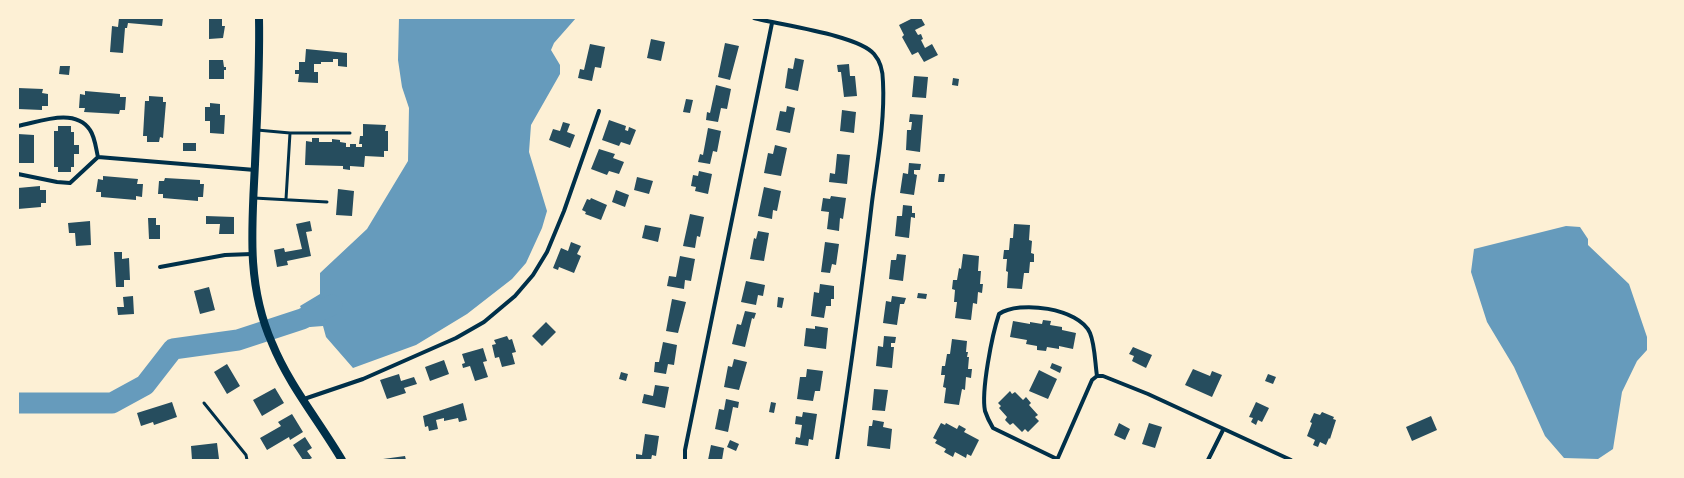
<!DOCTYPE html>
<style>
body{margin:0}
#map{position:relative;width:1684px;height:478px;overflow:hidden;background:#fdf0d5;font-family:"PT Sans Narrow",sans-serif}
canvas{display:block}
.frame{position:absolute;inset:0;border:19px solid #fdf0d5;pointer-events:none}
</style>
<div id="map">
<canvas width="1684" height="478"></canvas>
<div class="frame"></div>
</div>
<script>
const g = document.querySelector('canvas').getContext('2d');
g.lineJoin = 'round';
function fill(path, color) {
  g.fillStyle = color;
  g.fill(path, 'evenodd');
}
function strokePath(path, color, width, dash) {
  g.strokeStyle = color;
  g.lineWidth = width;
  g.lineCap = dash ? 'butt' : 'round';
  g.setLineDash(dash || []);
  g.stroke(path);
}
const water = new Path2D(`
 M399,18H576L554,43L551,50L560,65V74L531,125L529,152L547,211L542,228L526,263L512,279L467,314L416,345L353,368L326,337L323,326L310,327L300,306L320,294V273L367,229L408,161L409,108L402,87L398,60Z
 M1566,226L1580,227L1588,239V245L1629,284L1647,337V350L1637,361L1622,392L1613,449L1598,459L1564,458L1545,436L1514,367L1487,322L1471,272L1474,249Z`);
const river = new Path2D(`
 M18,403H112L145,385L173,349L238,340L302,319L332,305`);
const building = new Path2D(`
 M119,18H163L162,26L128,23L127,28H125L123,53L110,52L112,26L118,27Z
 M913,18H921L925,25L915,30L918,35L921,34L923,39L921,40L925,48L932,44L938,55L924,62L918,52L912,55L902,37L904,35L899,25Z
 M209,19H222V26H225L223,38L209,39Z
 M651,39L665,42L661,61L647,58Z
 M725,43L739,46L730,80L718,77Z
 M590,44L605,47L601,68L595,67L592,81L578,78L580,69L584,70Z
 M306,49L347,53V67L338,66V59H333V62H321V64H314V72H318V83L298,82L299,74H295V70H299V62H305Z
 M795,58L804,60L798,91L785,88L788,68L793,69Z
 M209,60H223L224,67H226V70H224V79H209Z
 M849,64L850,76H855L857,96L844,97L841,72H838L837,65Z
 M60,66H70L69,75L59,74Z
 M914,76L928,77L926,98L912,97Z
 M953,78L959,79L958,86L952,85Z
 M716,85L731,89L727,109L721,108L718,122L706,120L707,112L710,113Z
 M18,88L43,89L42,93L48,94V106H42V110L18,109Z
 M85,91L120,94V97H126L125,110H120L119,114L84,112L85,108H79L80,94L85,95Z
 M149,96L163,97V102H166L163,138L160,137L159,142H147V136H143L145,101H149Z
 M686,99L693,100L690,113L683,112Z
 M210,103L220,104V115H225L224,134L210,133V121H205V107H210Z
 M787,106L795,108L790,133L776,130L780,111L786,112Z
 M842,110L856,112L854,133L840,131Z
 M910,114L923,115L920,152L906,150L907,130H911L912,122H909Z
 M609,120L626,126L625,130L628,131L629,127L636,130L630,145L621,142L619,146L602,140Z
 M563,122L570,124L567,132L575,135L570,148L549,140L553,129L560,131Z
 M363,124L386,125L385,131H388V151H384V157L365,156L364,167L350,166V170L343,169V166L305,165L306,141L312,142V138H319V142H332V139L340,140V142L346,143V147H350V144H356V147H362V144H359L360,136H363Z
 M58,126H71V132H74V145H79V154H74V167H71V172H58V167H54V131H58Z
 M708,128L721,131L717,152L713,151L710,164L698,162L700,154L703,155Z
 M18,134L34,135V163H18Z
 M183,143H196V151H183Z
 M775,145L787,148L781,176L764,173L768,153L773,154Z
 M599,149L615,154L613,158L624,162L619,174L609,171L607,175L591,169Z
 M837,154L850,155L847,184L829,182L830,173L835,174Z
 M909,163L921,164L920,170H914V174L917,175L914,195L900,193L903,173L908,174Z
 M699,171L712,174L708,194L695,191L696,187L691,186L693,175L698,176Z
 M939,174H945L944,182H938Z
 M103,176L138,179L137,184H143L142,197L136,196V200L101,197V192H96L98,179L103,180Z
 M637,177L653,181L649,194L634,190Z
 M165,178L200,180V184H204L203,197H198V201L163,198V194H158L159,181H164Z
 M40,186V190H46V203H41V207L18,209V188Z
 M764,187L781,191L777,211L773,210L772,219L758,216Z
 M338,189L354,191L352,216L336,215Z
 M616,190L629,195L625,207L612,202Z
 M831,196L846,198L843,219L840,218L839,231L827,229L829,212L821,211L823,198L830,199Z
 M591,198L607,205L601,220L585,214L586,212L582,210L587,199L590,200Z
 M903,205L912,206V213H915V218L911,217L909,238L895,236L897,216H902Z
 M690,214L704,217L700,237L697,236L695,248L683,246Z
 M206,216L234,217V234H219L220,224H206Z
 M148,218H156V225H160V239H149Z
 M90,221L91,245L76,246L75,233H69L68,223Z
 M310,221L312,231L306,232L311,256L287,261L288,265L277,267L274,250L284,248L285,252L302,249L296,224Z
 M1014,224L1030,225L1029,240L1032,241L1031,253L1034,254V262H1030L1029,273H1024L1022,289L1007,288L1008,272L1006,271L1007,259H1003L1004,250H1009L1010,238H1013Z
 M645,225L661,228L658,242L642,238Z
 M758,231L769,233L764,261L750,259L754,238L756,239Z
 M571,242L581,246L577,254L581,256L574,273L559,267L558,270L553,268L561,248L568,251Z
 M825,242L839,244L836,265L832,264L830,273L821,272Z
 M114,252H122V259L129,258L130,280H124V287H116Z
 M897,254L906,255L903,281L889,279L891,260H896Z
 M963,254L979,256L978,271H981L980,284H983L982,293L978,292L977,304L973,303L971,320L955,318L957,302H954L955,290L952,289L953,280H957L959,268L961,269Z
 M680,256L695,259L691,281L685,280L684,289L667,286L669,276L676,277Z
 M746,281L765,285L763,296L758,295L756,305L741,302Z
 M820,284L834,286V299H831V306H826L824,318L811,316L814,292L819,293Z
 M209,287L215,310L200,314L194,291Z
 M918,293L927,294L926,299L917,298Z
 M133,296L134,314L118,315L117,307H124L123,297Z
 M892,296L906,298L904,304H900L897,325L883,323L886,301L891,302Z
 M778,297L784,298L782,308L777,307Z
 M672,299L686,302L678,333L666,331Z
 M745,311L756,313L754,319L752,318L745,347L732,344L737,324L741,325Z
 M1043,320L1051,321L1050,325L1062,327V330L1076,333L1073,349L1059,346V349L1047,347L1046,351L1037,350V346L1026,344L1027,340L1010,337L1013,321L1030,324V322L1042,324Z
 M546,322L556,332L542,346L532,336Z
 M815,326L828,328L826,349L804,346L806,328L815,329Z
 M507,336L509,340L512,339L516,352L512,353L515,364L502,367L499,357L495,358L492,345L496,344L494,340Z
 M884,336L896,337L895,343H891V347H894L892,368L876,366L878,346L883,347Z
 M952,339L967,341L966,352H968L967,357H969L968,369H972L971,378L966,377L965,390L962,389L959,405L944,403L946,388L943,387L945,375H941L942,366H945L947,354H950Z
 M663,342L677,345L674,365L668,364L666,374L654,372L655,362H659Z
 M1133,347L1152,355L1146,368L1132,361L1134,356L1129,354Z
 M483,348L487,361L483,362L488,377L475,381L470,366L463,368L462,364L465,363L462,354Z
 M734,359L747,362L739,390L724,387L728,366L732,367Z
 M444,360L449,374L430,381L425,367Z
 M1052,363L1062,367L1060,373L1050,368Z
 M227,364L240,386L227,394L214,372Z
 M807,369L823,371L820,391H815L813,401L797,399L800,377H806Z
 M1193,369L1210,376L1212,371L1222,375L1212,397L1185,385Z
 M1039,370L1057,379L1048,399L1029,391Z
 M621,372L628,374L626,381L619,379Z
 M399,374L401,381L414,377L417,384L404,388L406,393L387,399L380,380Z
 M1268,374L1276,377L1273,384L1265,381Z
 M655,385L669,387L665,408L642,403L644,394L653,396Z
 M275,388L284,403L262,416L253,400Z
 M874,389L888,390L885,411L872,410Z
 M1010,391L1012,394L1015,392L1023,400L1026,397L1031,403L1029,405L1038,415L1035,417L1039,421L1028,432L1025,429L1022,432L1013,423L1010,425L1005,420L1007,417L999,408L1001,406L998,403Z
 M726,399L739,402L738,408L733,407L728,432L715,429L719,409L724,410Z
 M172,402L177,417L154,425L153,422L141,426L137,413Z
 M771,402L776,403L774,413L769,412Z
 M1256,402L1269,408L1262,422L1258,420L1256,425L1251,422L1253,418L1249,417Z
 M463,403L467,420L459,422L458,418L444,421V418L436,420L438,429L429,431L428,426L425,427L423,416Z
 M803,412L817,414L813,440L809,439L808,446L795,444L796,437L800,438L802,425L795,424L796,416L802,417Z
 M1322,412L1334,417L1333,419L1336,420L1330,439L1329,438L1326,445L1320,442L1318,447L1313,445L1315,440L1307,436L1312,423L1310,422L1314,413L1320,415Z
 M292,414L303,432L290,440L289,437L267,450L260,438L281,426L278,422Z
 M1431,416L1437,430L1412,441L1406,427Z
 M873,420L884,422L883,427L892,429L890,449L867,446L869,426H872Z
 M941,423L945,425L946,423L957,429L959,425L966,429L964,432L979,440L971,456L967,454L966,458L955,452L953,457L944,452L946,449L935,443L937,440L933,438Z
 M1119,423L1130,429L1125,440L1114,435Z
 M1149,423L1162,427L1155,448L1142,444Z
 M645,434L659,436L656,456L652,455L651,460H636V454L642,455Z
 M305,437L312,448L307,451L312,458L308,460H303L293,445Z
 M730,440L739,444L736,451L727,447Z
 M217,443L219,459L192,460L191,446Z
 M711,445L724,448L722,460H708Z
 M405,456L406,460H383V459Z`);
const service = new Path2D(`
 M257,130L290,133L286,199
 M290,133H350
 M254,198L327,202
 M204,403L246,455L247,460`);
const minor = new Path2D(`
 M754,18C780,25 858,35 874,54C881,62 883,72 883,82C885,122 877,163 872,202C862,289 850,374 837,460
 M18,126C39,122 75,107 90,130C95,137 96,149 98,157
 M98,157L255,170
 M18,174L57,182L70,183L98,157
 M160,267L225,255L252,254
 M1097,376H1103L1148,394L1291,460
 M304,399L363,379L456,338L484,322L515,296L533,275L547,252L564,211L599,111
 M1057,459L993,428C990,423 987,417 985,411C981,391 992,335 999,314C1019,300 1079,308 1090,333C1095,345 1095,363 1097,376
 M685,460V450L772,23
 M1057,460L1092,380L1097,376
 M1208,460L1223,430`);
const secondary = new Path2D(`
 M259,18C260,67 257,115 255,164C252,226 246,284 272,343C289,385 319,421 342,460`);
fill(water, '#669bbc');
strokePath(river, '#669bbc', 21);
fill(building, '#264d5e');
strokePath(service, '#003049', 3);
strokePath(minor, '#003049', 4);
strokePath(secondary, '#003049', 8);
</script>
